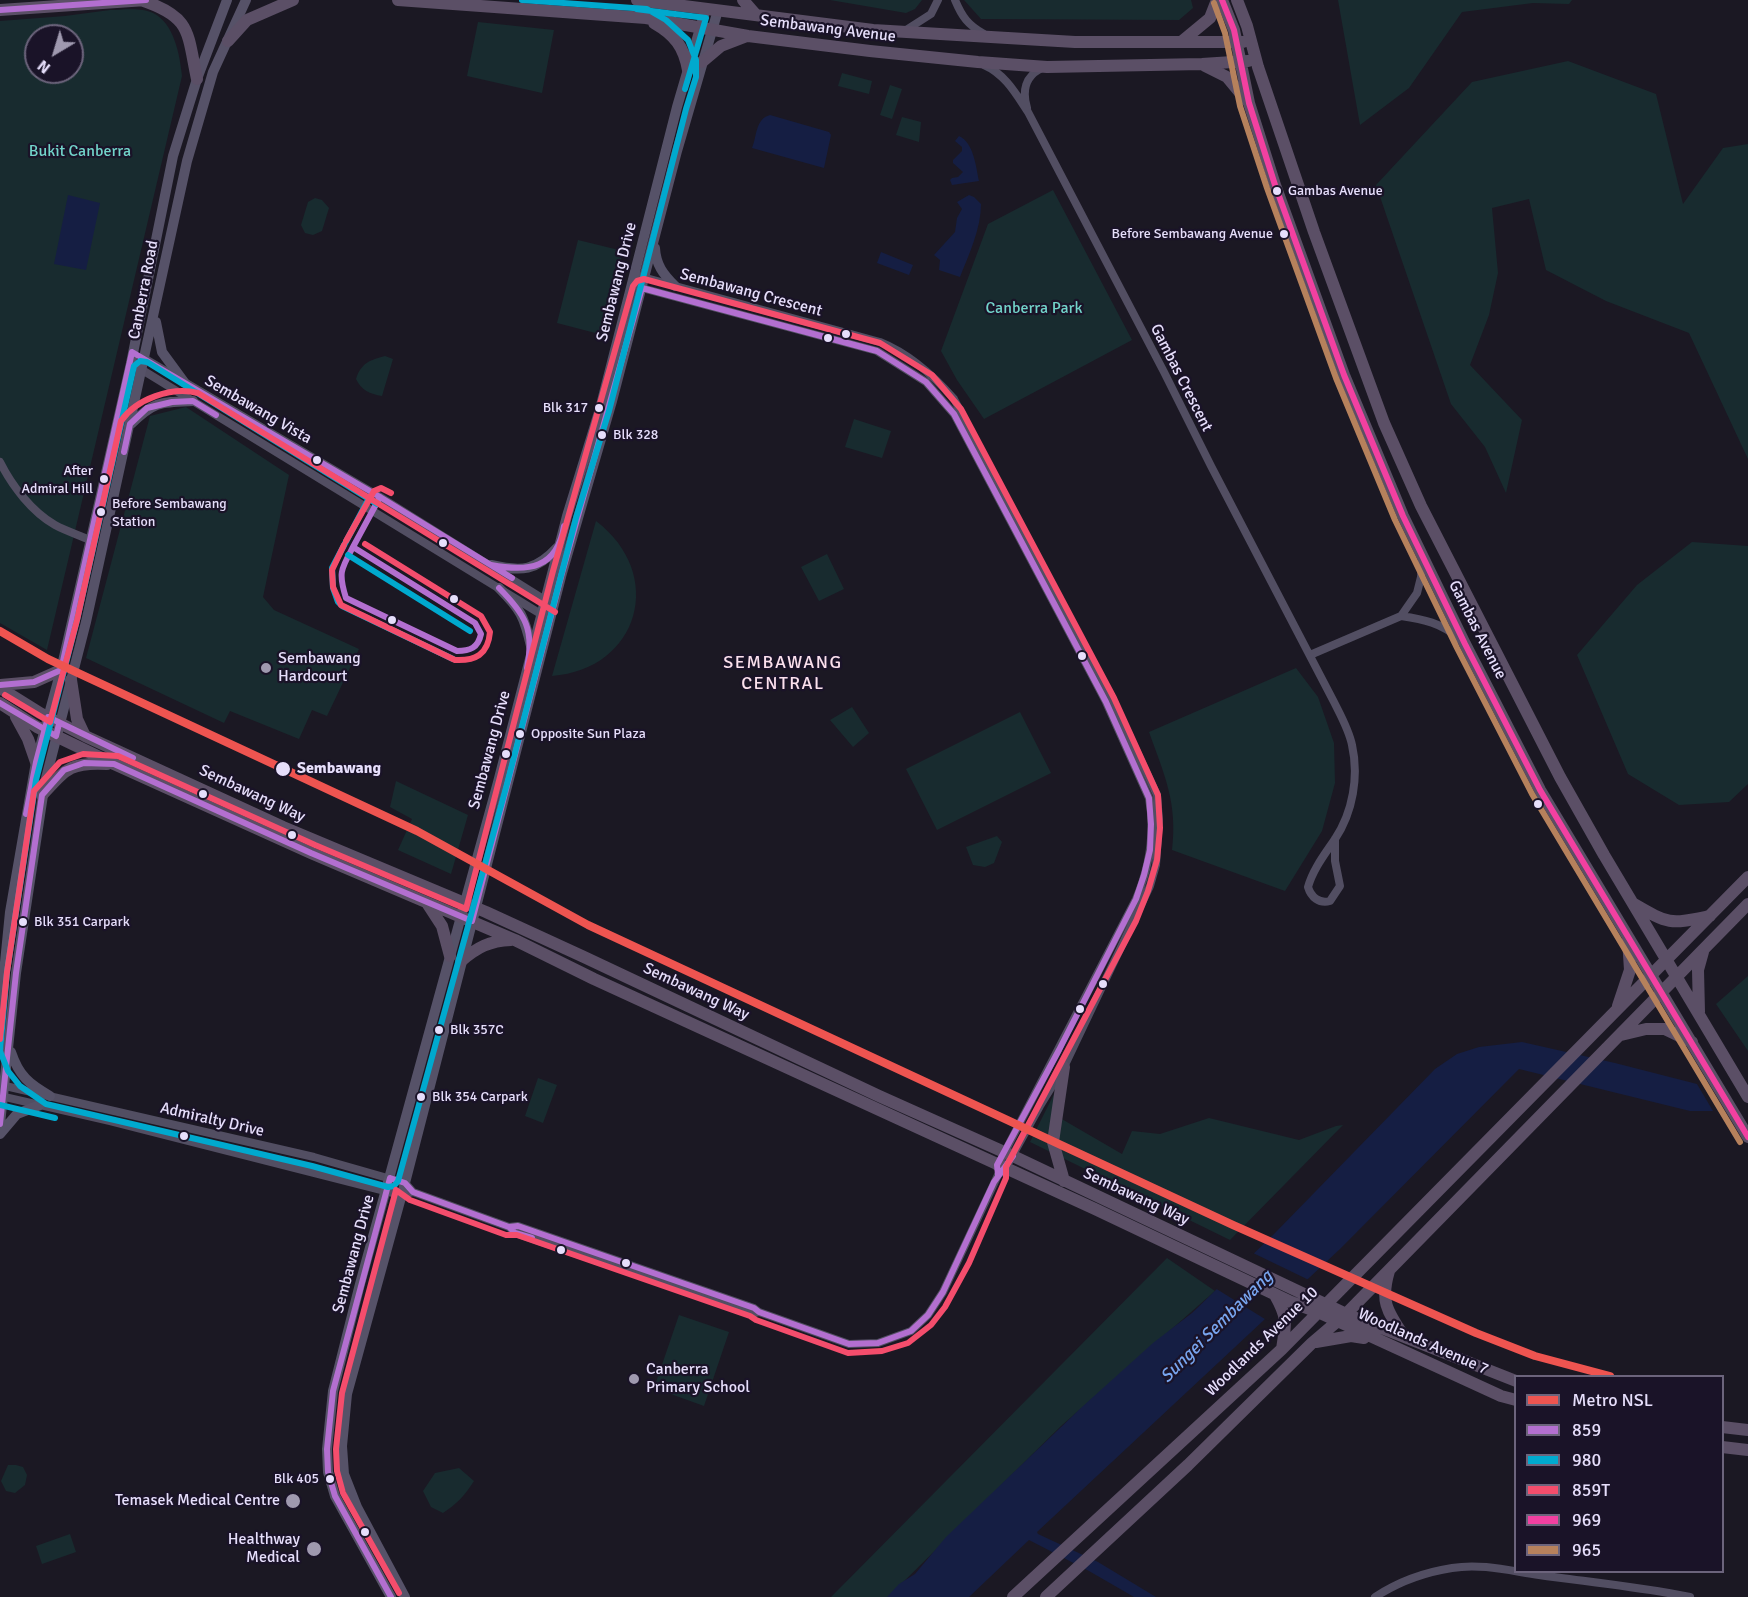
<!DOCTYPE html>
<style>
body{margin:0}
#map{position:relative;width:1748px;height:1597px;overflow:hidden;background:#1b1823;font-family:Signika,sans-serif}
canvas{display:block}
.legend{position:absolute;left:1514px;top:1375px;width:210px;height:198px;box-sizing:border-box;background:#1a1328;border:2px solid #6c647c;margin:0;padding:8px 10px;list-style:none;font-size:18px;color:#e6defb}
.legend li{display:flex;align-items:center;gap:12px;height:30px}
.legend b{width:30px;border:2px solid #6c647c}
.north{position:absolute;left:24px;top:24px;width:60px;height:60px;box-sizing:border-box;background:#1a1328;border:2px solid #6c647c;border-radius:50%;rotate:218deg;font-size:16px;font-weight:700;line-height:24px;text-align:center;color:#e6defb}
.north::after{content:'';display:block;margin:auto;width:21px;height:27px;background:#9f99af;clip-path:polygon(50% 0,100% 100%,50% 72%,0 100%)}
</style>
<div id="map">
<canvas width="1748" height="1597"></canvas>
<ul class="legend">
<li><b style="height:8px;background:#ee5450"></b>Metro NSL</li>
<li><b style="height:8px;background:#b36fd0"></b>859</li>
<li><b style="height:8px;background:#00a9ce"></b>980</li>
<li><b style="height:8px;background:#f44d6c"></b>859T</li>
<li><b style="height:8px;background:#f240a1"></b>969</li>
<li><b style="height:8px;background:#b6815c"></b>965</li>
</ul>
<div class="north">N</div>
</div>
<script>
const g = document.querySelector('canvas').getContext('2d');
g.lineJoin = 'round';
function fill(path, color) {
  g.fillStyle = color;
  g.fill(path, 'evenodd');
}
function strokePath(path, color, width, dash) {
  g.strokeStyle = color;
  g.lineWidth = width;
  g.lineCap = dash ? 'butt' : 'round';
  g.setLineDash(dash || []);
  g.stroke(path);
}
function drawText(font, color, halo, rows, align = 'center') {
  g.font = font + ' Signika,sans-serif';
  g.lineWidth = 4.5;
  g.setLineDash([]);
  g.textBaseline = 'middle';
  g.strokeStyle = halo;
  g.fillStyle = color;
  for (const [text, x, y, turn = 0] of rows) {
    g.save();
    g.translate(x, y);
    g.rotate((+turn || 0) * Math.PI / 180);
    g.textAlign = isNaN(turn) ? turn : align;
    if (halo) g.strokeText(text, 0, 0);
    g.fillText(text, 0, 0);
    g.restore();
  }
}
const green = new Path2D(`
 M830,0H922L915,9L906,13Z
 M964,0H1191L1193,8L1179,20L981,19Z
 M1338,0H1572L1569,4L1533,3L1462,12L1409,88L1360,125Z
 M110,10C122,10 141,7 153,13C174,23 180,55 182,76L47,650L0,623V21L65,16ZM36,36H72V72H36Z
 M478,22L554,30L542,93L467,76Z
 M1568,61L1656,94L1683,204L1723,148L1748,144V459L1689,333L1606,301L1546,270L1529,199L1492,208L1498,273L1489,315L1470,365L1522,420L1506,493L1485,447L1451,404L1376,185L1472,82Z
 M842,73L872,81L869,94L838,86Z
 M890,85L902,89L892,119L880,115Z
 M902,117L921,122L919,142L896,135Z
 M1053,190L1132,340L984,419L957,380L941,351L988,224Z
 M315,198L322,200L329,208L322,231L313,235L305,233L301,225L308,202Z
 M578,240L623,251L603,335L557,323Z
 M385,356L393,359L382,396C370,394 361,390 356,379C361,363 370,360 385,356Z
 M186,407L289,475L263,597L274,610L359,649L327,716L312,710L299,739L230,711L224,723L86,658L150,416Z
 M854,419L891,431L882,458L845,447Z
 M596,521C666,574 640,669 552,676Z
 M1692,542L1748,546V784L1729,802L1679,805L1628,774L1577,655L1637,585Z
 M827,554L844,589L819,601L801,567Z
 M1296,668L1318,697L1334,743L1335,783L1322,831L1285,891L1172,850C1178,803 1164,774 1149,732Z
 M852,707L869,733L853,747L830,720Z
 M1020,712L1051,773L937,830L906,769Z
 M396,781L468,815L451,874L398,850L412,819L390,807Z
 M997,836L1002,842L994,863L985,867L973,865L966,847Z
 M1748,976V1051L1716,1004Z
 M538,1078L557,1085L543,1123L525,1116Z
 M1057,1088L1060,1118L1122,1154L1132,1131L1160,1134L1209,1118L1299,1140L1336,1126L1343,1125L1230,1240L1030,1142Z
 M1167,1258L1215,1291L1061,1426L888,1597H831Z
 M679,1315L729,1332L704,1406L654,1388Z
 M8,1465H16L23,1467L27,1475L25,1485L15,1493L6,1491L1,1481Z
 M459,1468L474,1481C465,1495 457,1504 443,1513L431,1507L423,1491L435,1473Z
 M70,1534L76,1552L42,1564L36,1546Z`);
const water = new Path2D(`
 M770,115L829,132L831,135L824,168L752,148C757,137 755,119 770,115Z
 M959,136C974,143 976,167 979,181L952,185L950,180L952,178L958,177L963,172L953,163V160L962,151V147L955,141Z
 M68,195L100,203L86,270L54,264Z
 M969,195L974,197L981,204C981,229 969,254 960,277L939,270L940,260L934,255L955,232L957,218L962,209L957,202Z
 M881,252L913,265L909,275L877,263Z
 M1522,1042L1615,1063L1697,1084L1713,1111H1690L1519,1069L1340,1249L1037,1532L1038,1534L1098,1562L1156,1597H1134L1089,1571L1029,1540L969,1597H887L899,1584L915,1574L946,1537L1082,1407L1153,1343L1192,1313L1274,1234L1435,1069L1457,1054L1479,1047Z`);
const pier = new Path2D(`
 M1251,1252L1311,1281L1268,1321L1215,1288Z`);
const minor = new Path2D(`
 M955,0C962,17 968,25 984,34
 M906,30L931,14L938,0
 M984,65C1005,74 1016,94 1028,112L1164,372L1211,466L1334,702C1341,716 1349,730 1352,745C1359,776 1353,812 1335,839C1325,854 1313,869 1308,887C1311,897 1319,904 1330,901L1340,886L1335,861V839
 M1027,108C1022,91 1025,76 1042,68
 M638,287L877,351L926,382L954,414L1106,702L1149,798C1155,832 1149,868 1136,899L997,1167
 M142,357L380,497L548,602
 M139,368L544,616
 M0,462C12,486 32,512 55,525C66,531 79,535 90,540
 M1401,616C1422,619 1443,623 1459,639
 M1310,655L1401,616L1417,593L1421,577L1422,559
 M1,1085L314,1157L405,1183L413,1192L509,1227L515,1233L752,1314L759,1312
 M0,1096L110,1121L401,1195L413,1192
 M509,1227L518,1226L754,1308L759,1312L849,1344L878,1343L911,1331L928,1315L943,1292L998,1175L1005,1169L1040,1106L1064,1067L1150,886L1156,865L1159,820L1157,795L1117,709L954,399C933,375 910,354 880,342L639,276
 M1375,1597C1398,1582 1426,1572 1452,1568C1481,1563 1511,1571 1539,1575C1589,1582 1640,1587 1690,1597`);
const secondary = new Path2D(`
 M655,248C656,265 663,274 675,286
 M156,322L162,352L184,382
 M131,424C154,401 161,402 193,401
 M491,565C522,572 536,571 558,547
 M499,588C521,610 524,616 531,646
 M0,1013L10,912L36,762L61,670L131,363L173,156L197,79L227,0
 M11,1052C19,1076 29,1084 50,1096
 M0,1124L16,973L45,782L86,622L187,161L213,72L246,0
 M0,1134L17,1114L40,1105
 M391,1597L335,1496L328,1472L327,1449L333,1391L360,1284L498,782L567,516L600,409L677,107L706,8
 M405,1597L357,1507L344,1474L342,1446L347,1394L405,1183L562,573L612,401L677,151L718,10`);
const primary = new Path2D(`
 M141,0C192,17 187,32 197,79
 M398,0L646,18L748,36L870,51L978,62L1047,67L1202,64L1248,61
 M637,0L873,30L1075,42H1243
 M743,0L756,15
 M1222,0L1234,30L1249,103L1275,185L1344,375L1403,516L1465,644L1540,790L1748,1137
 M1237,0L1247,26L1258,67L1314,232L1384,423L1421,506L1560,777L1604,855L1748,1097
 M0,10L146,0
 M654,23C675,35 684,47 688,70
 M228,41L247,20L293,0
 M1181,42L1210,18L1217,0
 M702,62L721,46L747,36
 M1205,66L1227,77L1246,100
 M71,680L77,719L85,736
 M0,685L34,682L61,670
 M0,688L40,713L85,736L283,827L486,912L584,957L879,1096L1013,1156L1346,1314L1516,1381
 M0,703L37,727L114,764L311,853L515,940L594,979L1095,1209L1291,1302L1318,1312L1501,1396L1516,1400
 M16,717L28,739L36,762
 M42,795C66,769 70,762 107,764
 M427,903L442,926L450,956
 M1634,904C1670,925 1670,924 1710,916
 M461,961C478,947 489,941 511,940
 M1618,1006L1630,970L1628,939
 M1699,1012L1698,970L1703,952
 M1621,1035L1646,1029H1665L1692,1042
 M1064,1181L1053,1142L1064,1067
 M1389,1271C1380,1301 1387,1311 1403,1335
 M1275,1295C1288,1318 1286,1323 1282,1349
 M1316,1342L1351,1336L1364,1338
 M1722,1427L1748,1430
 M1722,1447L1748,1450
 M1013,1597L1282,1349L1748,877
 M1046,1597L1188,1465L1312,1343L1346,1314L1748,904`);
const bus1 = new Path2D(`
 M0,10L146,0
 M124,452L130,424L147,408L172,402L193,401L216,415
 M353,547L475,623L481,634C478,648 470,651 457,651L346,598C338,573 341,569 353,547Z
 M353,547L380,497
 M491,565C528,572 557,569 564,526
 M499,588C525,614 535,630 527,668
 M0,685L34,682L61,670L132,352L380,497L512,578
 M0,703L56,736L59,724
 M26,814L36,762L48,717L133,758
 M0,1124L16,973L42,795L64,770L84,763L114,764L311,853L472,921L562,573L642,288L877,351L926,382L954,414L1106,702L1149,798L1151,824L1150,850L1144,875L1136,899L1059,1050L997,1165L998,1175
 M509,1227L518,1226L754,1308L759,1312L849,1344L878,1343L911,1331L928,1315L943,1292L994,1182L1013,1156
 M391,1597L335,1496L328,1472L327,1449L333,1391L390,1178L405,1183L413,1192L509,1227L515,1233L532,1238`);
const bus2 = new Path2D(`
 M636,9L706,18L685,89
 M368,500L332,568L333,588L338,602L342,606L453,659
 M377,504L147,362L140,361L134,366L77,620L36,780L7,972L0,1051L8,1071L20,1086L46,1104L312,1166L388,1187L394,1186L398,1181L507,784L576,518L609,411L686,109L696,77V60L688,40L666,20L647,9L522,0
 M348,555L470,631
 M0,1105L55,1118`);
const bus3 = new Path2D(`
 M346,541L374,491L381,488L391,493
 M344,545L332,570L333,587L341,605L455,660C475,661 488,655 490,632L481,616L365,544
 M5,695L50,722L77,620L121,421C136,399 172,386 198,393L555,612
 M0,1039L7,972L34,791L60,762L83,754L118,756L315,845L466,909L553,571L633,286L637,281L644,279L880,343L932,375L961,409L1114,698L1158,795L1160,828L1157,860L1148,891L1136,921L1006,1167V1178L969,1263L945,1307L931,1325L908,1343L882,1351L848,1353L756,1320L750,1316L517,1235H506L410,1200L396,1190L342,1393L336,1449L337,1471L343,1493L399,1593`);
const bus4 = new Path2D(`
 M1222,0L1234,30L1249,103L1275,185L1344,375L1403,516L1465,644L1540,790L1748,1137`);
const bus5 = new Path2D(`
 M1214,3L1225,33L1240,106L1267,188L1336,378L1395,520L1457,648L1532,794L1740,1142`);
const metro1 = new Path2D(`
 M0,631L48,659L417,831L588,925L1233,1225L1476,1333L1535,1356L1610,1376`);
const markers = [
 [1277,191,5,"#e6defb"],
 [1284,234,5,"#e6defb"],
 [846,334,5,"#e6defb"],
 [828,338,5,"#e6defb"],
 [599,408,5,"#e6defb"],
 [602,435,5,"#e6defb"],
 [317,460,5,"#e6defb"],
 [104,479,5,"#e6defb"],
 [101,512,5,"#e6defb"],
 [443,543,5,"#e6defb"],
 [454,599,5,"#e6defb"],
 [392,620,5,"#e6defb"],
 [1082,656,5,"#e6defb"],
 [266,668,6,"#9f99af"],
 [520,734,5,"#e6defb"],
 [506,754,5,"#e6defb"],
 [283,769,8,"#e6defb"],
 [203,794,5,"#e6defb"],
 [1538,804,5,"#e6defb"],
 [292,835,5,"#e6defb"],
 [23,922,5,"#e6defb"],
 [1103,984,5,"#e6defb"],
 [1080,1009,5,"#e6defb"],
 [439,1030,5,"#e6defb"],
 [421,1097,5,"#e6defb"],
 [184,1136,5,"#e6defb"],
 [561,1250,5,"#e6defb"],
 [626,1263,5,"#e6defb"],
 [634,1379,6,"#9f99af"],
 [330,1479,5,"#e6defb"],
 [293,1501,8,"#9f99af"],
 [365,1532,5,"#e6defb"],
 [314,1549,8,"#9f99af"]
];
const busNames = [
 ["Gambas Avenue",1288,191],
 ["Before Sembawang Avenue",1273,234,"right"],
 ["Blk 317",588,408,"right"],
 ["Blk 328",613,435],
 ["After",93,471,"right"],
 ["Admiral Hill",93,489,"right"],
 ["Before Sembawang",112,504],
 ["Station",112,522],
 ["Opposite Sun Plaza",531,734],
 ["Blk 351 Carpark",34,922],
 ["Blk 357C",450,1030],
 ["Blk 354 Carpark",432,1097],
 ["Blk 405",319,1479,"right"]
];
const streetNames = [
 ["Sembawang Avenue",828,29,7],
 ["Sembawang Drive",617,282,-76],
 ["Canberra Road",144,290,-79],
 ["Sembawang Crescent",751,293,15],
 ["Gambas Crescent",1181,378,63],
 ["Sembawang Vista",258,410,30],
 ["Gambas Avenue",1477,630,63],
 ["Sembawang Drive",490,750,-75],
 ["Sembawang Way",252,794,25],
 ["Sembawang Way",696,992,25],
 ["Admiralty Drive",212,1120,13],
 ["Sembawang Way",1136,1197,25],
 ["Sembawang Drive",354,1254,-75],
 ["Woodlands Avenue 10",1262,1342,-44],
 ["Woodlands Avenue 7",1423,1342,24]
];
const parkNames = [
 ["Bukit Canberra",80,152],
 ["Canberra Park",1034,309]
];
const poiNames = [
 ["Sembawang",278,659],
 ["Hardcourt",278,677],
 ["Canberra",646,1370],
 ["Primary School",646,1388],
 ["Temasek Medical Centre",280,1501,"right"],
 ["Healthway",300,1540,"right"],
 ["Medical",300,1558,"right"]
];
const stopNames = [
 ["Sembawang",297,769]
];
const neighbourhoodNames = [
 ["SEMBAWANG",783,663],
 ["CENTRAL",783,684]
];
const waterNames = [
 ["Sungei Sembawang",1217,1327,-45]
];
fill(green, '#182b2f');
fill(water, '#151e43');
fill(pier, '#1b1823');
strokePath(minor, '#524e62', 8);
strokePath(secondary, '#565268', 10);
strokePath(primary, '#5b4f66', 12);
strokePath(bus1, '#b36fd0', 6);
strokePath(bus2, '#00a9ce', 6);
strokePath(bus3, '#f44d6c', 6);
strokePath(bus4, '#f240a1', 6);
strokePath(bus5, '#b6815c', 6);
strokePath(metro1, '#ee5450', 8);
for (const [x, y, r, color] of markers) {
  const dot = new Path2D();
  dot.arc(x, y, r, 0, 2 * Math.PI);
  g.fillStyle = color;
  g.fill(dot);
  strokePath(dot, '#1a1328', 2);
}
drawText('14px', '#e6defb', '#1a1328', busNames, 'left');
drawText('16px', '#e6defb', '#1a1328', streetNames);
drawText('16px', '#72d4ca', '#1a1328', parkNames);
drawText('16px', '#e6defb', '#1a1328', poiNames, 'left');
drawText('bold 16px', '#e6defb', '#1a1328', stopNames, 'left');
g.letterSpacing = '1.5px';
drawText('18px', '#fbe0ed', '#1a1328', neighbourhoodNames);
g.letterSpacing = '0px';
drawText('italic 18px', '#78a5ef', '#1a1328', waterNames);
</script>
